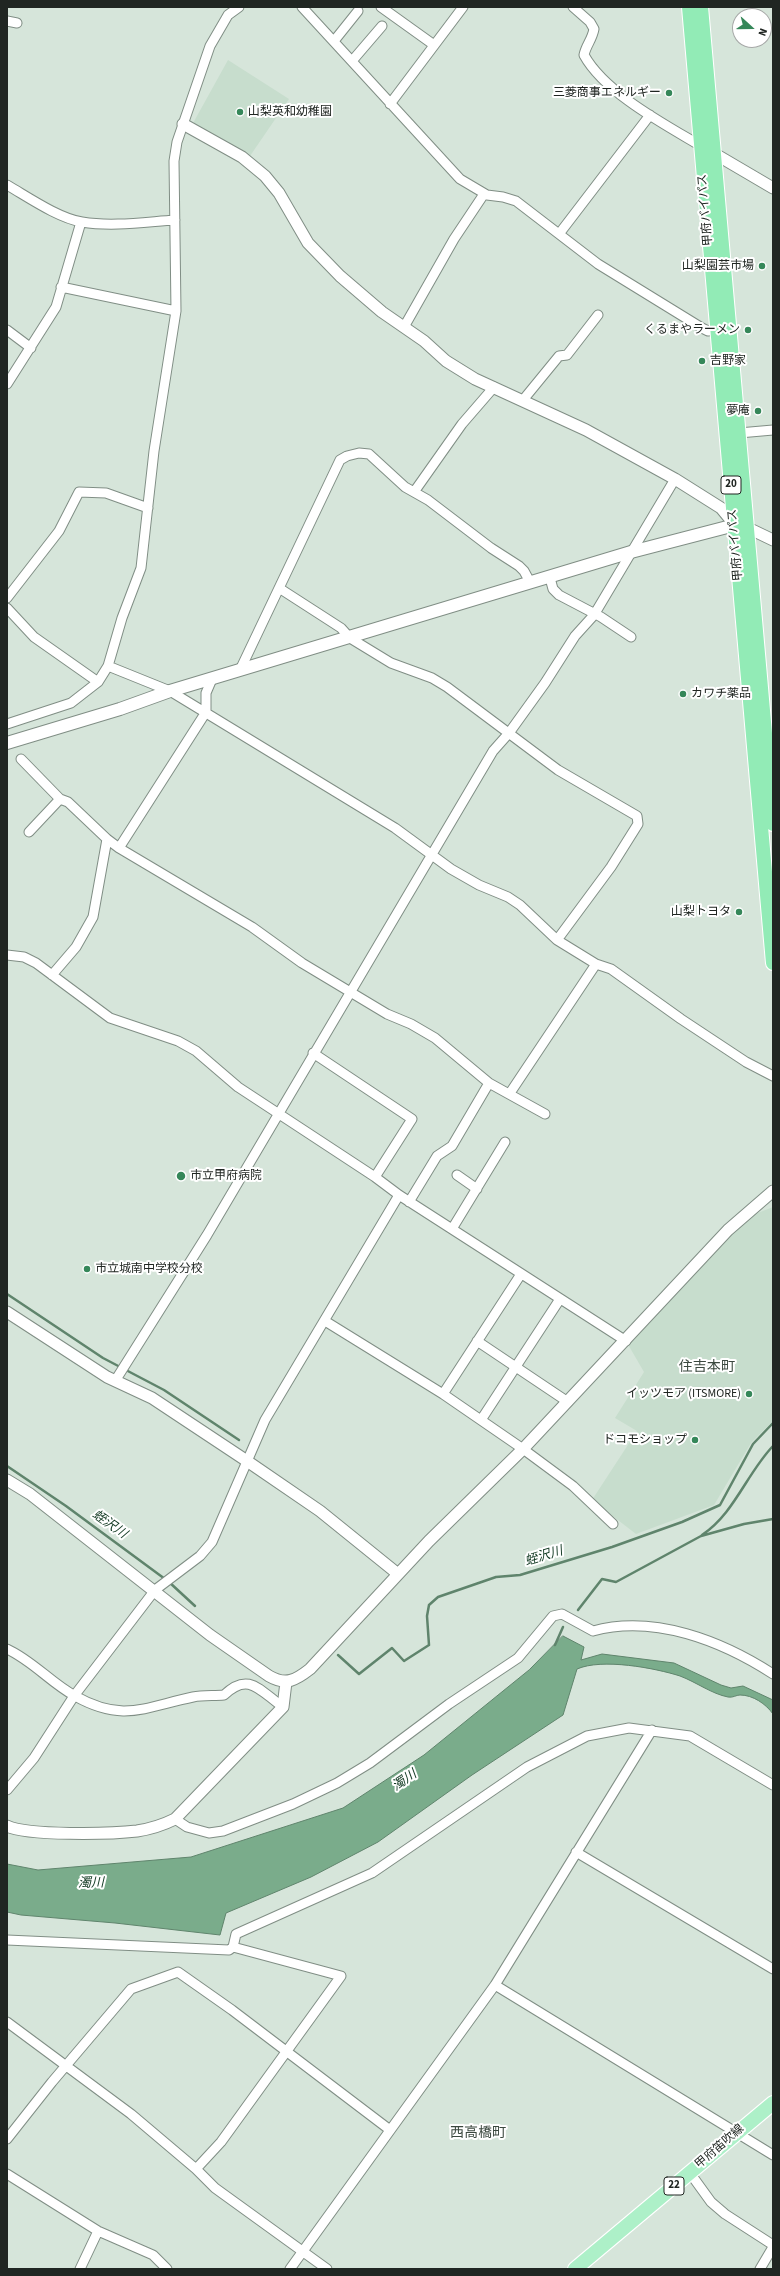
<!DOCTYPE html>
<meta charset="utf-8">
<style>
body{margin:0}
#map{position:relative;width:780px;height:2276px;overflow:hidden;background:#d6e5da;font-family:"Source Sans 3",sans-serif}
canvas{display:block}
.frame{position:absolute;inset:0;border:8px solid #202622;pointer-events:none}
.north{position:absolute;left:732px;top:8px;width:40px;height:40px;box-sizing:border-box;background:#fff;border:1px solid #a6a8a7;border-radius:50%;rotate:111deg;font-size:11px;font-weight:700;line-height:16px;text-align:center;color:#202622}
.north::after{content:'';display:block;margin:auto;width:14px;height:18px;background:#358759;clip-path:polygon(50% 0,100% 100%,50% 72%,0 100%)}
</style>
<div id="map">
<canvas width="780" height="2276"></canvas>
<div class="frame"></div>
<div class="north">N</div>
</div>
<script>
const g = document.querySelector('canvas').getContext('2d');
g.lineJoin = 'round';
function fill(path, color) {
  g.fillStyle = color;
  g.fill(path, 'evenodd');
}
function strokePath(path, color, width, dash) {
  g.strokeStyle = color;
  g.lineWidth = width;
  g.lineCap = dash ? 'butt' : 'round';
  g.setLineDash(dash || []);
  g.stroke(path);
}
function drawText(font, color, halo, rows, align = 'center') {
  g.font = font + ' "Source Sans 3","Noto Sans JP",sans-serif';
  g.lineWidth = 4;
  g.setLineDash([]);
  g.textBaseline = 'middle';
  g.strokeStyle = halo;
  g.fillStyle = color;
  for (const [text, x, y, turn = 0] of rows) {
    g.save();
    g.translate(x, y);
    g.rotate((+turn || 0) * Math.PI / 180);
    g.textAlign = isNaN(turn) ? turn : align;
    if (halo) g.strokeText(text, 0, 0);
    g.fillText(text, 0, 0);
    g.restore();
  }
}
const built = new Path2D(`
 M228,60L289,99L250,156L192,125Z
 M773,1207V1421L751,1443L714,1505L636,1534L592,1500L637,1431L615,1418L644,1372L626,1341L737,1221Z`);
const water = new Path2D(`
 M563,1636L584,1647L581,1660L602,1654L674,1663L721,1685L731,1688L743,1686L773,1700V1714C766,1704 753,1695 740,1695C736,1695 733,1698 728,1697C712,1694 696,1682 680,1676C655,1668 602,1658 577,1669L563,1715L472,1775L378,1842L311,1877L226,1913L220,1935L115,1923L21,1915L7,1912V1864L38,1870L191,1857L343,1808L424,1755L529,1670Z`);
const stream = new Path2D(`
 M7,1294L103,1358L164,1390L239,1440
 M7,1466L66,1506L165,1579
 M702,1535C734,1514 747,1473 773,1446
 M169,1582L195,1606
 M578,1610L602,1579L616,1582L701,1536L744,1524L773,1519
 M555,1645L563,1627
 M338,1655L359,1674L392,1648L404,1661L429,1645L427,1616L429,1605L438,1597L496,1577L520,1575L612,1547L682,1522L720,1505L753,1444L773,1423`);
const minor = new Path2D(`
 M302,7L460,179L487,195L503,197L516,201L598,264L702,328L708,331L716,330
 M381,7L434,45
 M573,7L590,22L594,29C592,40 586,45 584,55C605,93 664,124 701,146
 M7,21L17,23
 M334,41L358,11
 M352,61L382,26
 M390,104L463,7
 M7,185C28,197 58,218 82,222C112,227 145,222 175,220
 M559,234L650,115
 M61,287L176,311
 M404,327L454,239L484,194
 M7,330L31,348
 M7,384L56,307L81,222
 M523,400L559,356L567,355L598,315
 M739,433L773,430
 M414,492L462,424L494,387
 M550,578L553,589L559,595L601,617L631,637
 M279,588L341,628L350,638L391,663L432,678L447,687L558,770L637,816L638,824L611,867L557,940
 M7,598L59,531L79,492L106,493L148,508
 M7,608L34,637L98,682
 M108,666L170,691L395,828L451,869L479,885L508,897L520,905L557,940L596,964L611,969L681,1019L746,1062L773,1076
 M240,670L340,460L347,456L359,453L369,454L405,487L428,500L491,548L519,566L524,571L530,582
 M7,724L71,703L98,682L108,666L122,618L141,568L154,451L176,311L174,161L177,142L210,46L228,15L239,7
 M21,759L60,799L68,802L107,839L119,848L252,927L302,963L387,1014L411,1024L435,1038L489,1083L545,1114
 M29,832L60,799
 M119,848L206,712V693L212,679
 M7,955L24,957L36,963L110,1018L178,1041L196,1051L238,1087L375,1177L399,1195L626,1341
 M52,975L76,947L93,917L107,839
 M313,1053L412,1119L375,1177
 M510,1093L596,964
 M457,1175L477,1189
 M409,1202L437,1156L452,1146L489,1083
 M452,1229L505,1142
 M325,1321L443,1394L523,1449L573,1486L613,1524
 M477,1341L568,1402
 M115,1381L207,1235L493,751L509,733L545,683L575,636L594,615L675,479
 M443,1394L521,1274
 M481,1420L560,1299
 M7,1649C33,1661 51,1683 75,1696C123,1723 145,1707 193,1697C203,1695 214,1696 224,1695C249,1671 260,1691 283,1707
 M7,1790L34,1758L74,1696L155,1590L200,1556L212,1542L265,1420L399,1195
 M175,1819L187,1827L209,1833L223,1831L293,1804L337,1783L370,1763L449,1704L518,1658L553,1616L562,1614L593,1631C654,1614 722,1641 773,1674
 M576,1852L773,1969
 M7,1940L229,1950L233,1947L236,1934L372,1873L527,1767L587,1736L629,1728L690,1736L773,1785
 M495,1985L773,2155
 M7,2022L131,2114L196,2169L215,2188L327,2269
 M7,2139L52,2082L131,1989L178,1972L232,2010L390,2130
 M196,2169L221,2142L341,1976L233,1947
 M690,2173L711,2202L725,2214L773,2245
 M7,2174L98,2231L153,2255L167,2269
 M80,2269L98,2231
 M290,2269L495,1985L652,1730
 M760,2269L773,2247`);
const tertiary = new Path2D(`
 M183,124L242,157L265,176L279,193L308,243L340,276L382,312L424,341L446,361L475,379L586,430L675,479L721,508L735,525
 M710,151L773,188
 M748,528L773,540
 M7,1312L107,1377L152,1398L247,1461L320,1511L398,1574
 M7,1480L30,1494L210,1635L269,1676C286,1686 296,1680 310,1669L429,1541L523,1449L728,1230L773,1191
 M7,1826C28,1836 111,1834 137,1831C150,1829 163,1825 175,1819L283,1707L286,1682`);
const secondary = new Path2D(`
 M7,743L120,709L170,691L631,552L735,525L743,527`);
const primary = new Path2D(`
 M575,2269L773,2103`);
const trunk = new Path2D(`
 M689,7L773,963
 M701,7L773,824`);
const markers = [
 [669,93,4,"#358759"],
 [240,112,4,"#358759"],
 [762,266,4,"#358759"],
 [748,330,4,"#358759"],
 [702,361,4,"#358759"],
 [758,411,4,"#358759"],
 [683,694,4,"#358759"],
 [739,912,4,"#358759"],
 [181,1176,5,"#358759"],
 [87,1269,4,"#358759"],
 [749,1394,4,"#358759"],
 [695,1440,4,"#358759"]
];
const shields = [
 [731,485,20],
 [674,2186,20]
];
const shieldNames = [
 ["20",731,485],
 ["22",674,2186]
];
const poiNames = [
 ["三菱商事エネルギー",661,93],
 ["山梨英和幼稚園",248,112,"left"],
 ["山梨園芸市場",754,266],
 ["くるまやラーメン",740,330],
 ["吉野家",710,361,"left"],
 ["夢庵",750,411],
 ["カワチ薬品",691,694,"left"],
 ["山梨トヨタ",731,912],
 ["市立甲府病院",190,1176,"left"],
 ["市立城南中学校分校",95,1269,"left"],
 ["イッツモア (ITSMORE)",741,1394],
 ["ドコモショップ",687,1440]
];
const streetNames = [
 ["甲府バイパス",706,210,-95],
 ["甲府バイパス",736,545,-95],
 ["甲府笛吹線",720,2147,-41]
];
const waterNames = [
 ["蛭沢川",109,1525,35],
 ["蛭沢川",544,1557,-17],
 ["濁川",405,1781,-34],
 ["濁川",91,1884,-1]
];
const quarterNames = [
 ["住吉本町",707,1368],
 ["西高橋町",478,2134]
];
fill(built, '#c7ddcd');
fill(water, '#7aac8b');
strokePath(water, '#5f846c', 1);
strokePath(stream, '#5f846c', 2.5);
strokePath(minor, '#808e85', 11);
strokePath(tertiary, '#808e85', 13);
strokePath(secondary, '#808e85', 14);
strokePath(primary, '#fff', 16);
strokePath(trunk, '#fff', 16);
strokePath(minor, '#fff', 9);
strokePath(tertiary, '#fff', 11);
strokePath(secondary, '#fff', 12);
strokePath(primary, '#adf0c8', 14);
strokePath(trunk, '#92ebb6', 14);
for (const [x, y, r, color] of markers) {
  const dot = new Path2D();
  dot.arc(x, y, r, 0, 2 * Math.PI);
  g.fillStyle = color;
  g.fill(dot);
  strokePath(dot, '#fff', 1.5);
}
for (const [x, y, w] of shields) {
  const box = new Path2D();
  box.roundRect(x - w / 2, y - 9, w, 18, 3);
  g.fillStyle = '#fff';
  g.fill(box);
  strokePath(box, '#202622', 1);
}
drawText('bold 11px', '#202622', null, shieldNames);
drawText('12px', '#202622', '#fff', poiNames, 'right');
drawText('12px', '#202622', '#fff', streetNames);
drawText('italic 13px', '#123a23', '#fff', waterNames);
drawText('14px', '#3b483f', '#fff', quarterNames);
</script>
